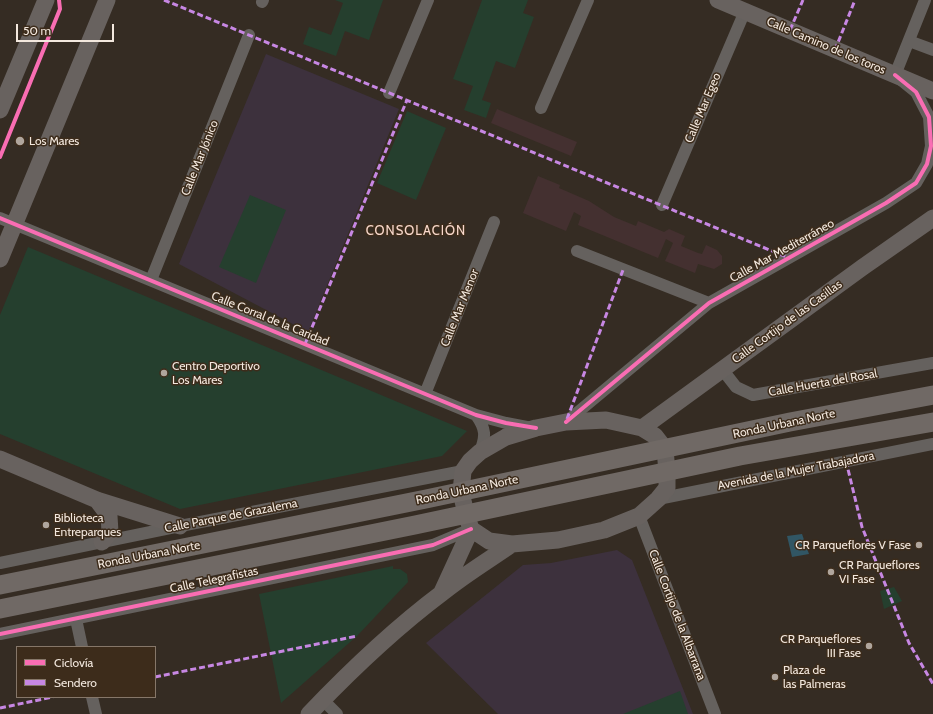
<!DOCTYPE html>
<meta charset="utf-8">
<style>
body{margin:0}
#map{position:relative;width:933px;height:714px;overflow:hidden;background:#352c23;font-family:Cabin,sans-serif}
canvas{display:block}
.legend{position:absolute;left:16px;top:646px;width:140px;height:52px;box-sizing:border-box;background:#3d2c1b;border:1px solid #867769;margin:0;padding:5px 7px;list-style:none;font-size:12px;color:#f3e8de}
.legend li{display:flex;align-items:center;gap:8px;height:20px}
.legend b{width:20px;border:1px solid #867769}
.scale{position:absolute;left:16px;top:24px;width:98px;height:18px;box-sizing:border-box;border:2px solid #f3e8de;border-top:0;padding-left:5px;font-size:12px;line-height:14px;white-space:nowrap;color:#f3e8de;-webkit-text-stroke:3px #3d2c1b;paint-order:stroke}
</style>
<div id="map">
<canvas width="933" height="714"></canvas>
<ul class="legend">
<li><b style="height:5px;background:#f96db3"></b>Ciclovía</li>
<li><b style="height:5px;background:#c787e3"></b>Sendero</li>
</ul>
<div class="scale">50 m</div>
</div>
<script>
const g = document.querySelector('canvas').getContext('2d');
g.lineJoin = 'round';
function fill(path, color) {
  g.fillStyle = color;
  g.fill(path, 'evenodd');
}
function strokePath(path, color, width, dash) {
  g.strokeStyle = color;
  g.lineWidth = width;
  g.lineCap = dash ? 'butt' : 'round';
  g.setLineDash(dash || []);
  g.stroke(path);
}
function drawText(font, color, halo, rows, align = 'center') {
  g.font = font + ' Cabin,sans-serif';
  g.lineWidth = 3;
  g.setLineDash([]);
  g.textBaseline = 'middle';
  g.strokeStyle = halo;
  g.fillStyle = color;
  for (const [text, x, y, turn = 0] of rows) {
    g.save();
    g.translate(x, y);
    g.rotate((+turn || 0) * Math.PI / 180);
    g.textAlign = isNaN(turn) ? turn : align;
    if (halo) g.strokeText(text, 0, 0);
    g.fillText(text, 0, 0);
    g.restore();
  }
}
const commercial = new Path2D(`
 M497,109L577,142L571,156L491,123Z
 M538,176L560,185L559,188L589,201L614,217L636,226L638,221L664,232L669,229L685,236L681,246L698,253L702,254L706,245L717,250L722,256V264L714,269L698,264L695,273L665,261L673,243L666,239L658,258L578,225L581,216L574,212L566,231L523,213Z`);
const education = new Path2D(`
 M266,54L399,109L308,332L179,264Z
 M617,550L632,560L693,714H498L426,643L523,565L551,563Z`);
const green = new Path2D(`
 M335,0H383L369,40L345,31L336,56L303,44L309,27L331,35L343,3Z
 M482,0H528L523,13L534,17L515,68L496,61L482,100L491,103L486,118L464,110L473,86L453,79Z
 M407,111L446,128L416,200L377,183Z
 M250,195L286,210L256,283L219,267Z
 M28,247L467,431L442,456L180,509L0,434V315Z
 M393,566V569H400L407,574L408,582L357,636L281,703L259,594Z
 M894,587L902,601L884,609L880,591Z
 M680,691L688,714H623Z`);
const water = new Path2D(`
 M802,534L809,554L792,557L787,536Z`);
const street = new Path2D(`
 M262,2L263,0
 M909,41L933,50
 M389,93L428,0
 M541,108L588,0
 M662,205L745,11
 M0,218L476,415L506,423L532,428
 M577,251L709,303
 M151,280L249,35
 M722,369L736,387L753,395L933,363
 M425,394L494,222
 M476,415C486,429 486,436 480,452
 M566,422L709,303L886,203L916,183L927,164L931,146L929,117L916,92L895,75L925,0
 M658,499L933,444
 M639,516L715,714
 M0,563L180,526L463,471
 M76,619L82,647
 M0,634L433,545L471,529
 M92,697L96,714
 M323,700L337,714`);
const secondary = new Path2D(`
 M718,0L933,91
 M0,110L46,0
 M0,259L107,0
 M606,420L642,428L655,436L665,449L667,472V488L658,499L639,516L604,530L558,540L512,544L489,541L471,529L466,514L461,492L463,471L470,461L480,452L506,437L536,428L566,422Z
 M642,428L863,267L933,218
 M0,459L97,500L180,526
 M97,500L109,516L110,532L102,542
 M442,592L471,529
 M309,714C350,671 394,629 442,593C464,575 489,560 512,544`);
const primary = new Path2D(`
 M0,585L426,499L790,422L933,395
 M0,609L415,525L740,456L933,422`);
const quiet = new Path2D(`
 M164,0L789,258
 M790,30L803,0
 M835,50L855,0
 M305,344L407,100
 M567,419L623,270
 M846,461L862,527L909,643L933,684
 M155,677L357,636
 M0,708L53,697`);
const cycleway = new Path2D(`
 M0,157L60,9L59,0
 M0,218L476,415L506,423L536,428
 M566,422L709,303L886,203L916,183L927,164L931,146L929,117L916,92L895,75
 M0,634L433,545L471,529`);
const markers = [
 [20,141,5,"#b0a69d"],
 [164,373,4,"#b0a69d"],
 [46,525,4,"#b0a69d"],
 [919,545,4,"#b0a69d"],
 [831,572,4,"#b0a69d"],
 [869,646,4,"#b0a69d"],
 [775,677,4,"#b0a69d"]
];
const streetNames = [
 ["Calle Camino de los toros",826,46,23],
 ["Calle Mar Egeo",703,108,-67],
 ["Calle Mar Jónico",200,158,-68],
 ["Calle Mar Mediterráneo",782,251,-29],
 ["Calle Mar Menor",460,308,-68],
 ["Calle Corral de la Caridad",270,319,22],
 ["Calle Cortijo de las Casillas",787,322,-36],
 ["Calle Huerta del Rosal",823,383,-10],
 ["Ronda Urbana Norte",784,424,-12],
 ["Avenida de la Mujer Trabajadora",796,471,-11],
 ["Ronda Urbana Norte",467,490,-12],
 ["Calle Parque de Grazalema",231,516,-11],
 ["Ronda Urbana Norte",149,555,-11],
 ["Calle Telegrafistas",214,580,-12],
 ["Calle Cortijo de la Albarrana",677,615,69]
];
const poiNames = [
 ["Los Mares",29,141],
 ["Centro Deportivo",172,366],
 ["Los Mares",172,380],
 ["Biblioteca",54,518],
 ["Entreparques",54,532],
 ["CR Parqueflores V Fase",911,545,"right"],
 ["CR Parqueflores",839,565],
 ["VI Fase",839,579],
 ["CR Parqueflores",861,639,"right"],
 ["III Fase",861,653,"right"],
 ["Plaza de",783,670],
 ["las Palmeras",783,684]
];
const neighbourhoodNames = [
 ["CONSOLACIÓN",416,231]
];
fill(commercial, '#443030');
fill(education, '#3d313d');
fill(green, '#253f2e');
fill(water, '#315664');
strokePath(street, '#65615e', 12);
strokePath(secondary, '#68625f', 17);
strokePath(primary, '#706965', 19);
strokePath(quiet, '#c787e3', 3, [6, 3]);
strokePath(cycleway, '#f96db3', 4);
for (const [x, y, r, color] of markers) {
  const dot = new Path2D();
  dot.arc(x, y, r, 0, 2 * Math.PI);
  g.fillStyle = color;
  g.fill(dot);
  strokePath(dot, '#3d2c1b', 1.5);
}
drawText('12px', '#f3e8de', '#3d2c1b', streetNames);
drawText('12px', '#f3e8de', '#3d2c1b', poiNames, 'left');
g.letterSpacing = '1px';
drawText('13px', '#f8d8cb', '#3d2c1b', neighbourhoodNames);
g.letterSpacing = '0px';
</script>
